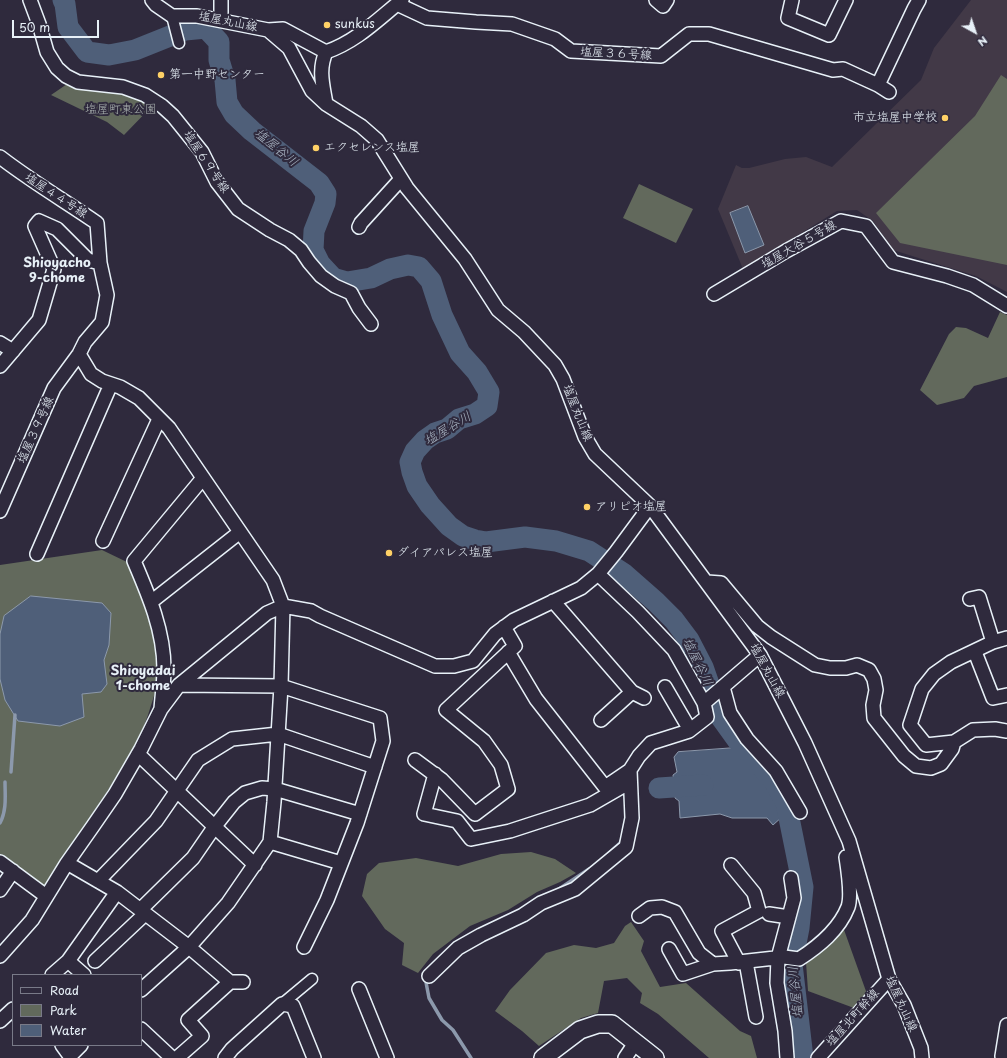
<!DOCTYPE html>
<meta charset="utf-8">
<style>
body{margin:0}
#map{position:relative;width:1007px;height:1058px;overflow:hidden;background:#2f2a3d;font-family:"Playpen Sans",sans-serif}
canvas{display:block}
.legend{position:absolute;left:12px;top:974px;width:130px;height:72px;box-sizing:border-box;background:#2f2a3d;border:1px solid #797a88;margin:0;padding:5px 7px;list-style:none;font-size:12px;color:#e8f1f8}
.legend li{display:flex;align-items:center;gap:8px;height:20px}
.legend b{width:20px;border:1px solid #797a88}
.north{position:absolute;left:955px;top:12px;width:40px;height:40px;-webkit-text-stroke:3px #2f2a3d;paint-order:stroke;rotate:140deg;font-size:11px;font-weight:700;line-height:16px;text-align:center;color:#e8f1f8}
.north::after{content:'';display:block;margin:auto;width:14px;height:18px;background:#e8f1f8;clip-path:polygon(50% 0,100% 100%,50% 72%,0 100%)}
.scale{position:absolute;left:12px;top:20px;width:87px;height:18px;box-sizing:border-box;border:2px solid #e8f1f8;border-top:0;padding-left:5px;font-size:12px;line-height:14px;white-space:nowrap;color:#e8f1f8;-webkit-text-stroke:3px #2f2a3d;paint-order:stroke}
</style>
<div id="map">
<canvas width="1007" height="1058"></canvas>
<ul class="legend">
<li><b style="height:5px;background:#2f2a3d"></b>Road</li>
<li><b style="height:11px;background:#62695c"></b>Park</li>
<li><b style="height:11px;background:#4f5f79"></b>Water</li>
</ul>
<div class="north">N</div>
<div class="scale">50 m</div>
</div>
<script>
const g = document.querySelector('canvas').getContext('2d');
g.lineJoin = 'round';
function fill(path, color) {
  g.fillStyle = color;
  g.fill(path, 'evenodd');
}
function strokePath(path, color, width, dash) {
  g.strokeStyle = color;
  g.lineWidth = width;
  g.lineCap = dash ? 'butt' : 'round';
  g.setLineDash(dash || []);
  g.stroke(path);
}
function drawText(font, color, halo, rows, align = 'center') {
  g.font = font + ' "Playpen Sans","Klee One",sans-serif';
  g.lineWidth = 4;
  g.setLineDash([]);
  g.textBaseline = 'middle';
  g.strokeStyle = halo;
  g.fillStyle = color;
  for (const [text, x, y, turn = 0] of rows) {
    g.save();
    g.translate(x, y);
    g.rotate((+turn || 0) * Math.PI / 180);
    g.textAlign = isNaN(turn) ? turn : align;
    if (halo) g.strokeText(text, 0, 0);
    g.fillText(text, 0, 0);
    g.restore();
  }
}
const built = new Path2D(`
 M971,0H1007V292L976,276L893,250L873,221L857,210L837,211L743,269L718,209L736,165L742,168H749L785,159L806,157L832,167L921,80L934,48Z`);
const green = new Path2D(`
 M1001,75L1007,79V265L900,243L876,213L975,116Z
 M70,82L127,92L154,104L124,135L107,122L51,95Z
 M639,184L693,209L676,243L623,218Z
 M1000,312L1007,315V377L974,386L964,398L937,405L920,390L949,334L956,327L966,328L988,338Z
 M102,550L129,563L154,627L160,677L148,715L136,747L44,889L0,856V565Z
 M531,852L555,859L576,873L560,882L537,892L508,910L470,926L433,954L418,973L402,965L404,943L385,929L362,896L367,874L379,863L416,858L458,866L501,854Z
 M631,922L644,941L641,951L660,987L686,983L740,1031L751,1036L757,1058H709L658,1014L640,1003L642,993L627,978L604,981L598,1013L581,1018L539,1046L522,1031L495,1011L510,990L546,953L574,945L596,948L614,943L625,926Z
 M843,927L867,994L854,1008L808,991L806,962Z`);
const water = new Path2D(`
 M748,206L764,245L745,253L730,213Z
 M31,596L102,603L111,613L109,645L104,660L107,684L101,692L82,694L84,717L60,726L18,721L5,700L0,679V634L4,616Z
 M734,748L772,789L783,816L773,825L767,818H732L720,814L680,818L679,801L675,798L673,775L677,772L674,757L678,752Z`);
const stream = new Path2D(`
 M11,772L15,715
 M0,823C7,810 5,795 5,782
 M609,853L620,843L622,839
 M559,889L589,869
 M425,977L429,998L442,1020L453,1030L471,1058`);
const river = new Path2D(`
 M63,0L65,4L68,27L87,52L109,55L135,50L185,30L206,28L219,42V60L225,80L227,102L234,114L252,131L319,183L326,194L325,203L314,231L313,250L320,264L333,278L347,282L371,278L390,269L408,265L419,267L431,281L442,315L460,353L477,372L489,392L487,406L475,414L459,419L447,429L435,433L425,440L415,451L410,462L412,472L417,486L430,505L449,526L463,536L475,540L486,542L525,537L556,541L589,551L623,573L656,602L674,620L689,640L703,667L720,716L738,741L774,781L786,803L803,887L799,928L792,964L803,1058
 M659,788L703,785`);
const pedestrian = new Path2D(`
 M172,16L179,43
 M282,1004L312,979`);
const minor = new Path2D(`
 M30,0L39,24L47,52L57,68L66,76L78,82L123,87L145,95L162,106L173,116L202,152L217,182L238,209L270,230L289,240L301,250L309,262L321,276L335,286L351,293L359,308L371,324
 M152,0L156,5L172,16H197L268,30L289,48L312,91L326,104L361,126L377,140L407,188L465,259L498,310L524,332L555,365L563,379L585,437L595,454L650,506L760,655L805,743L849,841L889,979L904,1005L921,1048L922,1058
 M221,0V20
 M656,0L663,6L667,0
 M792,0L788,18L829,35L846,0
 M397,4L427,18L476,22L512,24L555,39L571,51L661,56L689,34H709L833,70L843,69L878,85L914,9L919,0
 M268,30L283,29L326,52C357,41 377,20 402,0
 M878,85L889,92
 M326,104C323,85 318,70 326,52
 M0,157C31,181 65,201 97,223L100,263L107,295L102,322L85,342L79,354L54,388L0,511
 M359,227L361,223L401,179
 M714,294L786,251L841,221L866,226L893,262L947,276L973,285L1007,306
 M0,343L13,351
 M79,354L91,374L102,381L120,387L139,398L169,428L273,580L283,606L281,686L274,802L270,842L228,903L189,947L141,990
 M0,366L39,320L54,269L35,226L39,221L57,229L88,260L100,263
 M103,541L159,419
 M37,554L111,384
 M598,574L638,612L674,650L704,703
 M707,582L721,583L757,626L771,637L815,665L830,668H846L857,665L869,670L874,679L876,690L873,705L874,718L904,756L916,766L931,768L941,764L952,749L954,742
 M970,599L979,597L993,642
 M553,601L632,692L601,720
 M151,602L240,532
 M1007,638L993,642L951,662L934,674L922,689L910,725L926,745L954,742L973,730L995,729L1007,731
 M508,652L536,699L605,787L630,770L639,756L651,743L689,731L707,717L704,703L760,655
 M975,652L993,698L1007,695
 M179,685L281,686L380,718L383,741L357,823L327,900L304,947
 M665,687L686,723
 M723,687L730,713L747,739L776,771L800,812
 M632,692L644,698
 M161,709C162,696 164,682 164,669C164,631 149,596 134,561L203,478
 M138,754L255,865
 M415,760L442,780L475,814L508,789L501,765L484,741L446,710L515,646L504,627
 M435,774L424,814L457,821L471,839L510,831L590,805L630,782
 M270,842L341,863
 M0,862L46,896
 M67,863L117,892L189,947L230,982L188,1020L202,1036L177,1058
 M731,865L754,893L759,911L722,931L739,963
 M98,881L156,821L198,760L232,739L278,734L375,767
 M0,890L13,871
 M140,910L193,858L215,826L234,802L245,793L262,788L275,789L360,814
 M769,914L789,917
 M639,916L650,908L662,907L675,912L699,953L713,964L730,963L784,957L799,959C819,946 839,930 848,907C852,896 848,870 846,857
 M669,949L683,974L713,964
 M0,956L32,920L67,863L93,826L115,794L141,749L161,709L179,685L267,613L283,606L311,611L320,616L435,666H454L473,661L495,634L514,620L581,588L598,574L616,552L650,506
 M68,961L84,975
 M95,961L145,914
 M746,962L756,1017
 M52,975L68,961L117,892
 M429,976L458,948L481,935L523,915L541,903L575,889L626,847L632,818L630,770
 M230,982H243
 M359,989L387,1058
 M0,1021L13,1009
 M141,1029L172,1058
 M62,1045L70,1056
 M70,1058V1056L81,1045
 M225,1058L232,1049L282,1004L293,1006L314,1058
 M625,1058L635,1043
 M787,1058L785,1031L777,983L778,958L794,898L791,878
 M818,1058L889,979
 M1004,1058L1002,1056L1007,1025`);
const tertiary = new Path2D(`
 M543,1058L580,1030L598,1024H612L655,1058`);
const markers = [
 [327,25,4,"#ffd166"],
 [161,75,4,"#ffd166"],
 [945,118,4,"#ffd166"],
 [316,148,4,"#ffd166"],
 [587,507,4,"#ffd166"],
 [389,553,4,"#ffd166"]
];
const streetNames = [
 ["塩屋丸山線",228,22,11],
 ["塩屋３６号線",616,54,3],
 ["塩屋６９号線",206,162,56],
 ["塩屋４４号線",56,196,33],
 ["塩屋大谷５号線",799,245,-30],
 ["塩屋丸山線",577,413,68],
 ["塩屋３９号線",36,430,-66],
 ["塩屋丸山線",767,671,61],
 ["塩屋丸山線",901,1004,65],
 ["塩屋北町幹線",853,1018,-48]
];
const poiNames = [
 ["sunkus",335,25],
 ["第一中野センター",169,75],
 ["市立塩屋中学校",937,118,"right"],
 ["エクセレンス塩屋",324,148],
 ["アリピオ塩屋",595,507],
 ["ダイアパレス塩屋",397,553]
];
const parkNames = [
 ["塩屋町東公園",121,110]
];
const waterNames = [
 ["塩屋谷川",276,148,39],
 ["塩屋谷川",448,429,-31],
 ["塩屋谷川",697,662,64],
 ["塩屋谷川",796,992,-96]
];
const neighbourhoodNames = [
 ["Shioyacho",57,263],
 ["9-chome",57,278],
 ["Shioyadai",143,671],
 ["1-chome",143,686]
];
fill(built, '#423947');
fill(green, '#62695c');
fill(water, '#4f5f79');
strokePath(water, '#8c99ac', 1);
strokePath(stream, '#8c99ac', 3.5);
strokePath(river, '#4f5f79', 21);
strokePath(pedestrian, '#e8f1f8', 13);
strokePath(minor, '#e8f1f8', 16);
strokePath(tertiary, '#e8f1f8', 20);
strokePath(pedestrian, '#2f2a3d', 10);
strokePath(minor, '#2f2a3d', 13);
strokePath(tertiary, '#2f2a3d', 17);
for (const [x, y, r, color] of markers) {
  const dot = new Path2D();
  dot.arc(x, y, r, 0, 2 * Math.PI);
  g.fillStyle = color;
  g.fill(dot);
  strokePath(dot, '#2f2a3d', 1.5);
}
drawText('12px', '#e8f1f8', '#2f2a3d', streetNames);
drawText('12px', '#e8f1f8', '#2f2a3d', poiNames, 'left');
drawText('12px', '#acb4b2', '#2f2a3d', parkNames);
drawText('italic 13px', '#abb7c5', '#2f2a3d', waterNames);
drawText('bold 13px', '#e8f1f8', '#2f2a3d', neighbourhoodNames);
</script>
